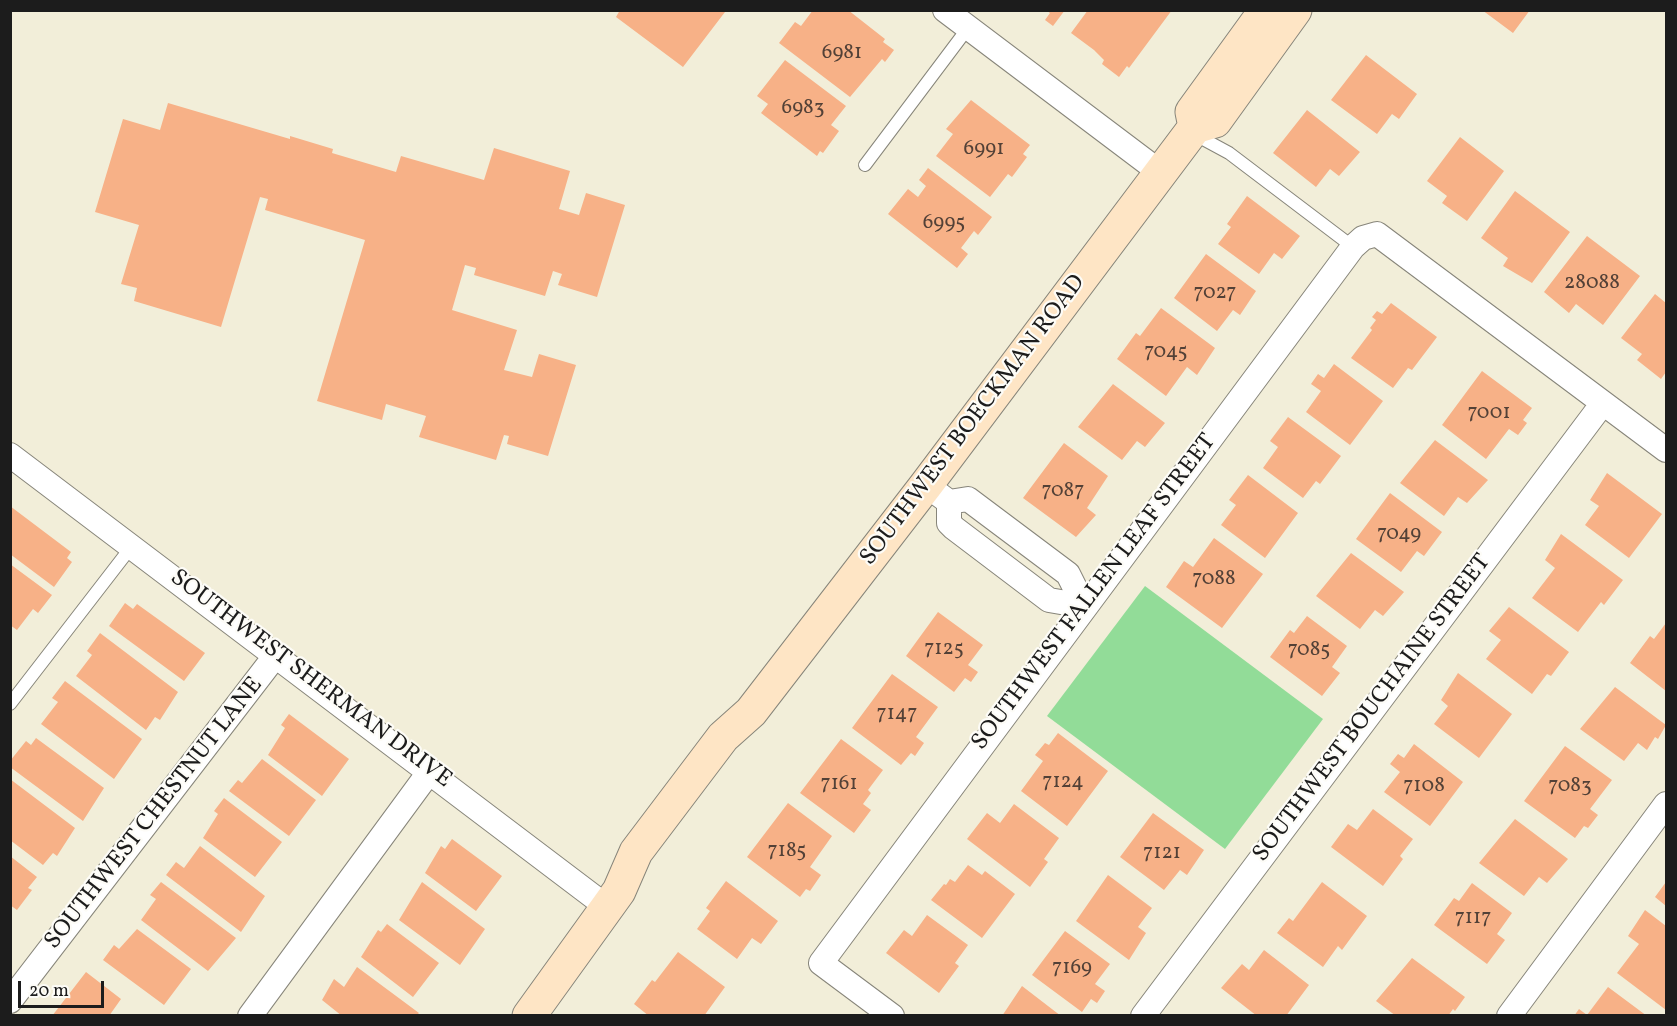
<!DOCTYPE html>
<style>
body{margin:0}
#map{position:relative;width:1677px;height:1026px;overflow:hidden;background:#f2eed9;font-family:Vollkorn,serif}
canvas{display:block}
.frame{position:absolute;inset:0;border:12px solid #1c1c1c;pointer-events:none}
.scale{position:absolute;left:18px;top:981px;width:86px;height:27px;box-sizing:border-box;border:3px solid #1c1c1c;border-top:0;padding-left:8px;font-size:18px;line-height:21px;white-space:nowrap;color:#1c1c1c;-webkit-text-stroke:4px #fdfcf7;paint-order:stroke}
</style>
<div id="map">
<canvas width="1677" height="1026"></canvas>
<div class="frame"></div>
<div class="scale">20 m</div>
</div>
<script>
const g = document.querySelector('canvas').getContext('2d');
g.lineJoin = 'round';
function fill(path, color) {
  g.fillStyle = color;
  g.fill(path, 'evenodd');
}
function strokePath(path, color, width, dash) {
  g.strokeStyle = color;
  g.lineWidth = width;
  g.lineCap = dash ? 'butt' : 'round';
  g.setLineDash(dash || []);
  g.stroke(path);
}
function drawText(font, color, halo, rows, align = 'center') {
  g.font = font + ' Vollkorn,serif';
  g.lineWidth = 4.5;
  g.setLineDash([]);
  g.textBaseline = 'middle';
  g.strokeStyle = halo;
  g.fillStyle = color;
  for (const [text, x, y, turn = 0] of rows) {
    g.save();
    g.translate(x, y);
    g.rotate((+turn || 0) * Math.PI / 180);
    g.textAlign = isNaN(turn) ? turn : align;
    if (halo) g.strokeText(text, 0, 0);
    g.fillText(text, 0, 0);
    g.restore();
  }
}
const green = new Path2D(`
 M1145,586L1323,719L1225,849L1047,716Z`);
const building = new Path2D(`
 M620,10H723L725,12L683,67L616,17Z
 M813,10H848L885,39L883,42L894,50L885,62L882,59L850,97L779,43L795,22L801,26Z
 M1046,10H1065L1053,26L1045,20L1050,13Z
 M1088,10H1172L1129,68L1127,66L1119,77L1102,64L1104,60L1094,50L1071,33Z
 M1482,10H1530L1513,33Z
 M1366,55L1417,94L1399,119L1392,114L1377,134L1331,100Z
 M785,60L846,106L831,125L839,131L823,153L820,151L817,156L761,113L768,104L757,96Z
 M971,100L1030,145L1023,154L1027,157L1012,177L1008,174L990,197L936,156L953,134L946,129Z
 M168,103L290,139V136L333,149L332,153L396,172L401,156L484,180L494,148L570,171L559,209L579,215L586,193L625,205L597,297L558,285L562,274L553,271L545,296L474,275L476,268L465,265L452,310L517,330L504,370L532,377L539,354L576,365L548,456L507,444L509,436L504,435L496,460L419,437L426,416L386,404L382,420L317,401L365,240L265,210L268,199L260,197L221,327L134,301L137,288L121,284L139,225L95,212L123,119L160,130Z
 M1307,110L1360,152L1339,176L1330,169L1316,187L1273,153Z
 M1460,137L1504,171L1467,221L1442,203L1447,196L1427,181Z
 M928,168L992,217L978,235L974,231L961,248L968,254L957,268L888,214L908,189L918,197L926,186L919,180Z
 M1515,191L1570,232L1532,283L1503,266L1508,258L1481,238Z
 M1247,196L1300,236L1282,259L1274,253L1259,274L1218,244L1231,227L1227,224Z
 M1587,236L1640,276L1603,325L1576,304L1569,313L1544,292Z
 M1206,254L1256,291L1240,315L1233,310L1217,331L1174,298Z
 M1655,294L1666,303V372L1661,379L1637,360L1642,354L1621,338Z
 M1391,303L1437,337L1412,370L1408,368L1393,388L1351,358L1372,330L1370,328L1376,320L1372,317L1377,311L1382,314Z
 M1161,308L1215,348L1197,375L1187,367L1166,396L1117,359L1136,333L1140,336Z
 M1334,364L1383,401L1350,445L1306,412L1321,391L1311,384L1318,374L1324,378Z
 M1482,371L1532,408L1523,420L1527,423L1518,435L1509,429L1486,459L1442,425Z
 M1113,384L1165,423L1145,447L1137,441L1122,460L1078,427Z
 M1288,417L1341,456L1320,484L1316,481L1303,498L1263,468L1278,447L1270,441Z
 M1435,440L1488,480L1467,503L1458,497L1444,516L1400,483Z
 M1064,443L1108,476L1087,508L1096,515L1076,537L1023,498Z
 M1607,473L1662,514L1629,558L1585,525L1599,506L1590,500Z
 M1248,475L1298,513L1265,558L1221,525L1236,505L1229,500Z
 M1390,493L1442,532L1424,556L1417,551L1401,572L1356,539Z
 M10,506L71,552L67,558L72,562L54,587L10,554Z
 M1561,534L1623,580L1604,605L1601,602L1578,632L1532,598L1555,568L1545,560Z
 M1214,538L1263,574L1222,628L1166,587L1184,561L1193,567Z
 M1351,553L1404,592L1383,616L1375,610L1360,629L1316,596Z
 M10,564L52,595L38,613L33,609L17,630L10,625Z
 M125,603L133,609L137,604L205,653L184,681L109,626Z
 M1509,607L1569,652L1551,676L1547,674L1532,694L1486,659L1501,640L1489,631Z
 M938,612L983,645L968,665L978,672L971,682L965,678L954,692L906,656Z
 M1307,616L1347,646L1332,667L1340,673L1322,696L1270,657L1290,630L1294,633Z
 M1666,623V691L1630,663L1650,636L1654,639Z
 M100,633L178,692L160,720L155,717L146,730L76,676L92,655L87,651Z
 M1458,673L1512,714L1479,758L1434,724L1448,706L1441,700Z
 M892,674L938,707L916,737L924,743L915,756L911,753L901,765L852,728Z
 M65,681L142,739L114,779L41,724L58,702L52,698Z
 M1615,687L1666,725L1658,739L1655,737L1647,750L1638,743L1624,761L1580,729Z
 M289,714L349,759L322,796L268,755L285,728L281,725Z
 M1058,733L1108,771L1067,826L1021,791L1043,761L1035,755L1045,743L1049,745Z
 M36,738L104,788L83,821L10,767V761L26,741L31,745Z
 M841,739L883,770L868,790L871,793L863,804L871,810L854,833L800,793Z
 M1414,744L1463,782L1430,826L1384,792L1400,772L1390,764L1398,754L1404,758Z
 M1565,746L1612,780L1590,809L1598,815L1588,828L1584,826L1575,838L1524,801Z
 M262,759L316,800L289,836L229,791L238,780L242,783Z
 M10,779L75,828L57,856L53,853L43,865L10,840Z
 M224,798L282,842L255,877L203,838L218,814L214,811Z
 M788,803L832,836L810,867L821,875L810,891L806,889L800,897L747,857Z
 M1014,804L1059,838L1044,859L1048,862L1030,887L967,839L987,813L1000,823Z
 M1373,809L1413,839L1400,856L1403,859L1383,886L1331,847L1348,824L1357,830Z
 M1153,813L1204,850L1187,875L1180,870L1164,890L1120,857Z
 M1515,819L1568,859L1547,883L1539,877L1524,896L1479,863Z
 M452,839L502,876L476,911L425,873L441,846L445,849Z
 M200,846L265,896L241,932L166,875L176,862L184,868Z
 M10,856L37,877L28,888L32,890L17,910L10,905Z
 M968,865L982,875L985,871L1015,894L982,938L931,900L944,884L946,885L950,879L955,882Z
 M1108,875L1152,908L1138,927L1146,933L1129,960L1076,921Z
 M726,881L778,921L761,944L752,938L737,959L697,929L710,911L706,908Z
 M161,882L236,938L208,971L141,920L156,899L150,895Z
 M422,882L485,929L460,965L399,920Z
 M1322,882L1367,916L1342,950L1338,946L1323,967L1277,933L1289,918L1293,921Z
 M1666,882V906L1655,897Z
 M1472,883L1512,913L1497,934L1505,940L1487,964L1434,925L1454,898L1459,901Z
 M1645,910L1666,926V1010L1617,973L1639,944L1628,936Z
 M927,915L968,945L955,963L959,966L939,993L886,953L904,930L912,936Z
 M387,924L439,963L413,997L361,957L378,930L381,932Z
 M137,929L191,969L164,1005L103,960L114,945L119,949Z
 M1065,931L1110,964L1095,984L1105,991L1097,1003L1091,999L1082,1012L1032,975Z
 M1264,950L1309,985L1286,1016H1257L1221,988L1242,964L1249,970Z
 M678,952L725,987L704,1016H649L634,1004L652,980L655,982Z
 M1412,958L1465,997L1455,1011L1453,1009L1448,1016H1396L1376,1001Z
 M357,967L419,1013L416,1016H342L322,1000L334,979L344,987Z
 M86,972L121,999L109,1016H52Z
 M1022,986L1061,1016H1002Z
 M1608,987L1647,1016H1574L1579,1009L1587,1015Z`);
const lane = new Path2D(`
 M1192,133L1229,153L1353,247
 M865,165L968,28
 M10,704L132,546`);
const street = new Path2D(`
 M945,10L1161,173
 M10,455L607,907
 M926,485L949,502L968,499L1068,574L1084,606
 M949,502V523L954,528L1049,600L1084,606
 M10,1001L276,655
 M250,1016L430,771
 M892,1016L821,963L1353,247L1363,238L1377,234L1666,450
 M1143,1016L1603,403
 M1509,1016L1666,804`);
const secondary = new Path2D(`
 M1195,127L1192,112L1266,10
 M529,1016L619,891L636,852L723,737L751,712L926,485L1195,127L1215,121L1295,10`);
const numberNames = [
 ["6981",842,54],
 ["6983",803,109],
 ["6991",984,150],
 ["6995",944,224],
 ["28088",1592,284],
 ["7027",1215,294],
 ["7045",1166,353],
 ["7001",1489,414],
 ["7087",1063,492],
 ["7049",1399,535],
 ["7088",1214,580],
 ["7125",944,650],
 ["7085",1309,651],
 ["7147",897,715],
 ["7124",1063,783],
 ["7161",839,785],
 ["7108",1424,787],
 ["7083",1570,787],
 ["7185",787,852],
 ["7121",1162,854],
 ["7117",1473,919],
 ["7169",1072,969]
];
const streetNames = [
 ["SOUTHWEST BOECKMAN ROAD",974,421,-53],
 ["SOUTHWEST FALLEN LEAF STREET",1095,593,-53],
 ["SOUTHWEST SHERMAN DRIVE",310,680,37],
 ["SOUTHWEST BOUCHAINE STREET",1373,709,-53],
 ["SOUTHWEST CHESTNUT LANE",155,814,-52]
];
fill(green, '#92dc98');
fill(building, '#f7b187');
strokePath(lane, '#87857a', 14);
strokePath(street, '#87857a', 26);
strokePath(secondary, '#87857a', 35);
strokePath(lane, '#fff', 12);
strokePath(street, '#fff', 24);
strokePath(secondary, '#fee5c5', 33);
drawText('21px', '#534137', null, numberNames);
drawText('24px', '#1c1c1c', '#fdfcf7', streetNames);
</script>
